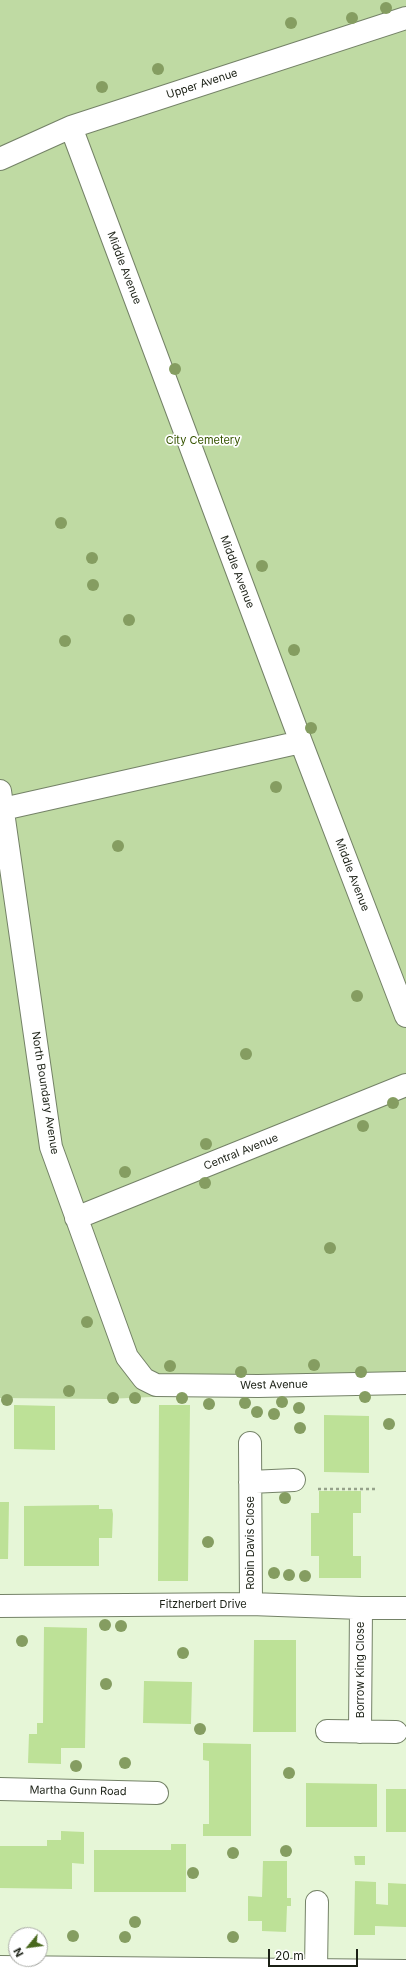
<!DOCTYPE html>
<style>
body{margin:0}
#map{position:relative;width:406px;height:1975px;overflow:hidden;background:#e6f6d7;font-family:Inter,sans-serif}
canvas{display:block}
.north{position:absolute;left:8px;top:1927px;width:40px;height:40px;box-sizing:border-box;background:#fff;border:1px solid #a4a6a1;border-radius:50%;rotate:241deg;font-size:11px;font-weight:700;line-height:16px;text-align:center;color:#1b2015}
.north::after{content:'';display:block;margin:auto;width:14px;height:18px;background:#49681d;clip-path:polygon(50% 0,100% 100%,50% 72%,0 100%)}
.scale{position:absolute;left:268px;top:1949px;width:90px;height:18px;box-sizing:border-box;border:2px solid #1b2015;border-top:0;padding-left:5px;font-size:12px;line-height:14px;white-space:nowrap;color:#1b2015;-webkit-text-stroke:3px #fff;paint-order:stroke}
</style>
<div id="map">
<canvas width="406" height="1975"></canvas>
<div class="north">N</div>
<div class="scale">20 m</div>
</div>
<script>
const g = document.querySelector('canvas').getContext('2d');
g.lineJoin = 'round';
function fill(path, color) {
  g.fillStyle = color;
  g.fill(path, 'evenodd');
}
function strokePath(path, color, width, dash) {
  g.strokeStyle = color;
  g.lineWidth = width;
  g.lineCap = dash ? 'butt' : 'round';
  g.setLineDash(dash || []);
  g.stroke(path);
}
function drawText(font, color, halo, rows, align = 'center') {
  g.font = font + ' Inter,sans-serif';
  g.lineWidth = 3.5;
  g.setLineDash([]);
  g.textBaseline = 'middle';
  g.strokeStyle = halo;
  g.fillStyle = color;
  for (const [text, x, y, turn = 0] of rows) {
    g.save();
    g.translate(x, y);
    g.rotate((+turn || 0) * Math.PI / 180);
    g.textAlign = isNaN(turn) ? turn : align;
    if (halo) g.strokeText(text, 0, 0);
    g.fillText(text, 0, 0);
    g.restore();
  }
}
const green = new Path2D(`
 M0,0H406V1391L263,1392L107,1399L0,1398Z`);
const building = new Path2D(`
 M14,1405L55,1406V1450L14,1449Z
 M159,1405H190L188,1581H158Z
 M324,1415L369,1416V1473L324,1472Z
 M319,1491H361V1513H353V1556H361V1578H319V1556H311V1513H319Z
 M0,1502H9L8,1559H0Z
 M99,1505V1509H112L113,1514L112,1538H99V1566H24V1506Z
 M44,1627L87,1628L85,1748H61V1764L28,1763L29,1734H37V1723H43Z
 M254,1640H296V1732H253Z
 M144,1681L192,1682L191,1724L143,1723Z
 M203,1743L251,1744V1836H203V1824H209V1761L203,1760Z
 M306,1783L377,1784V1827H306Z
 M386,1789H406V1832H386Z
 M61,1831L84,1832V1864L72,1863V1889L0,1888V1846H47V1840H61Z
 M171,1844H186V1892H94V1850H171Z
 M354,1856H365V1865H355Z
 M263,1861H287V1898H291V1906H287L286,1932L262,1931V1921H248V1896L262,1897Z
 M355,1881L376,1882V1904L388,1905V1883L406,1884V1927L375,1926V1935H354Z`);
const path = new Path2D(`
 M318,1489H378`);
const minor = new Path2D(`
 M71,127L301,742L406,1016
 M0,159L71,127L406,18
 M0,791L51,1147L127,1357L144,1379L156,1385L258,1386L406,1383
 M3,809L301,742
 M76,1218L406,1085
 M250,1443L251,1604
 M250,1482L294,1480
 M0,1606L251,1604L361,1608H406
 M327,1731L396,1732
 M360,1732L361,1608
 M0,1789L157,1793
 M0,1967L406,1971
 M316,1970L317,1902`);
const trees = [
 [386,8],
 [352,18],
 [291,23],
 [158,69],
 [102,87],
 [175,369],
 [61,523],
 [92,558],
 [262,566],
 [93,585],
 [129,620],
 [65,641],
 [294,650],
 [311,728],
 [276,787],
 [118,846],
 [357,996],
 [246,1054],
 [393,1103],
 [363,1126],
 [206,1144],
 [125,1172],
 [205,1183],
 [330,1248],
 [87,1322],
 [314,1365],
 [170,1366],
 [241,1372],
 [361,1372],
 [69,1391],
 [365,1397],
 [113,1398],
 [135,1398],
 [182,1398],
 [7,1400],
 [282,1402],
 [245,1403],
 [209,1404],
 [299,1408],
 [257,1412],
 [274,1414],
 [389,1424],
 [300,1428],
 [285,1498],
 [208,1542],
 [274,1573],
 [289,1575],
 [305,1576],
 [105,1625],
 [121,1626],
 [22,1641],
 [183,1653],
 [106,1684],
 [200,1729],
 [125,1763],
 [76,1766],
 [289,1773],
 [286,1851],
 [233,1853],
 [193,1873],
 [135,1922],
 [73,1936],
 [125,1937],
 [233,1937]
];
const streetNames = [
 ["Upper Avenue",202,84,-18],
 ["Middle Avenue",124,268,69],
 ["Middle Avenue",237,572,69],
 ["Middle Avenue",352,875,69],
 ["North Boundary Avenue",45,1093,81],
 ["Central Avenue",241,1152,-22],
 ["West Avenue",274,1385,-1],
 ["Robin Davis Close",251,1543,-90],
 ["Fitzherbert Drive",203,1605],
 ["Borrow King Close",361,1670,-90],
 ["Martha Gunn Road",78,1791,1]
];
const parkNames = [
 ["City Cemetery",203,441]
];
fill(green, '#bfdaa3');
fill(building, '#bde197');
strokePath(minor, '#748267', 24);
strokePath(path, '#96a28a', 2.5, [3, 3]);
strokePath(minor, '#fff', 22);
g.fillStyle = '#859d61';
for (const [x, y] of trees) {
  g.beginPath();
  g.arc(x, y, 6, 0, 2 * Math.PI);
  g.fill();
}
drawText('11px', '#1b2015', '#fff', streetNames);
drawText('11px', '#365400', '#fff', parkNames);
</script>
